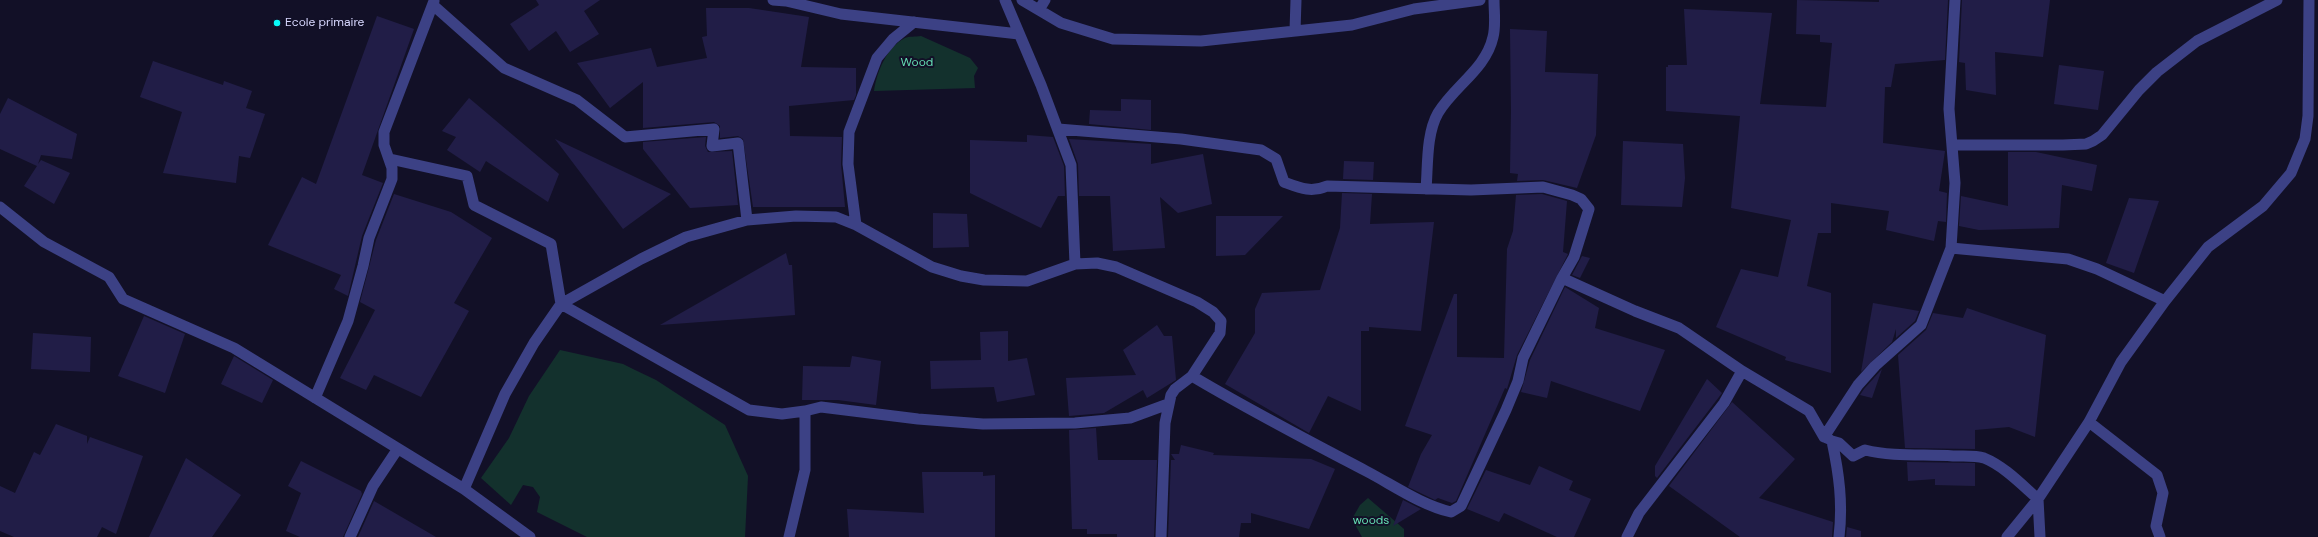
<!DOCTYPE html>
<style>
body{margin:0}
canvas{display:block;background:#121027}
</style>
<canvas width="2318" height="537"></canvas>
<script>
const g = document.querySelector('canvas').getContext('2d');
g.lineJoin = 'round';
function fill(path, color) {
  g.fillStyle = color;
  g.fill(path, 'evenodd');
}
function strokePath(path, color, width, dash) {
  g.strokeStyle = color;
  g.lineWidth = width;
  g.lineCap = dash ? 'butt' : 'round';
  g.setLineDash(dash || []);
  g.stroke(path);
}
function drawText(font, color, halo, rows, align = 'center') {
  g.font = font + ' "DM Sans",sans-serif';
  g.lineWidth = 4;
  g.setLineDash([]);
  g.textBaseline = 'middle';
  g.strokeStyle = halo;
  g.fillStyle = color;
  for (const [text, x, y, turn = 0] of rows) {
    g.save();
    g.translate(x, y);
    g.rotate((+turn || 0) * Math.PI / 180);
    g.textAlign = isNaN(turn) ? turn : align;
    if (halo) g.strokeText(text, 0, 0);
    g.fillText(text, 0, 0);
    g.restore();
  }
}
const green = new Path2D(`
 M921,36L970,58L978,68L974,76L975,88L874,91C877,72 886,48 905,38C909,36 916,37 921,36Z
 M560,350L623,364L635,370L656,380L725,425L748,476L745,537H587L537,512L540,497L533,487L523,485L511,505L481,478L509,438L529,396Z
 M1368,498L1404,529V537H1362L1352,519L1360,505Z`);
const building = new Path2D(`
 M536,0H600L584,11L599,34L570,52L556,31L529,51L510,24L539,5Z
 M1797,0L1879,2V0H1948L1945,60L1895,64L1891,87H1885L1883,143L1945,151L1939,191L1947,193L1946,222L1938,221L1934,241L1886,230L1889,211L1831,203V233H1818L1807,286L1831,293V373L1785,360L1786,357L1716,327L1741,269L1778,277L1791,220L1731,208L1740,116L1666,111V67H1668V65H1687L1684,9L1772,13L1760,104L1826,107L1832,43L1820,42V35L1796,34Z
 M1962,0H2050L2043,57L1995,52L1996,95L1966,90L1965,63L1959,62Z
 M706,8H749L809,17L801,67L856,68V95L854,100L789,106L790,136L842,137L841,164L845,207H753L743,139L738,136L720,138V126L714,122L643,128V82L610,108L577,63L651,48L657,67L707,58L702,37L707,36Z
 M377,16L414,29L362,175L383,183L362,236L348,296L334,289L341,275L268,245L302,177L316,184Z
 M1510,29L1547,31L1545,72L1598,74L1596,135L1577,188L1543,180L1517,181L1518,174L1510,173L1511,111Z
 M153,61L223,85L224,81L252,91L246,108L265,114L250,158L239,156L236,183L163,173L182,112L140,97Z
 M2059,65L2104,71L2098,110L2054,104Z
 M8,98L77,134L72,159L41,155L38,164L41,160L70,173L54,204L24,186L37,166L0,149V114Z
 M469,98L559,174L548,202L486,161L480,172L447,150L456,137L442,131Z
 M1121,99L1151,100V130L1089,124L1090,110L1121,111Z
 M1027,135L1053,137L1064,166L1065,196H1058L1041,228L970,193V140L1027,142Z
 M706,137L705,146L708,152L732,151L738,205L690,208L643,149V142Z
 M555,139L671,194L623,229Z
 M1069,139L1151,144V164L1203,154L1212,204L1178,213L1160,197L1165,248L1113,251L1110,196H1079L1078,164Z
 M1623,141L1683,144L1685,178L1682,207L1621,205Z
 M2008,152H2036L2097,165L2092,191L2062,185L2059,228L1979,230L1959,226L1961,196L2008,206Z
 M1344,161L1374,162L1373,180L1343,179Z
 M1342,193L1372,194L1370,224L1434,222L1421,331L1369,327V331H1361V411L1328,396L1309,433L1225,384L1255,333V309L1262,293L1320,290L1340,228Z
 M394,194L451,212L492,238L454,303L469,311L421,397L374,375L366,390L340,378L375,310L360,302L376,240Z
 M1542,194L1567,201L1563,252L1568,254L1517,355L1507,389L1505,388L1456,501L1452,503L1438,498L1435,500L1408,487L1421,454L1432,435L1405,426L1454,294H1457V357L1504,358L1507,249L1513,231L1516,195Z
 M2129,198L2159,201L2134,273L2106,263Z
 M933,213L967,214L969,247L933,248Z
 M1216,216H1283L1245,255L1216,256Z
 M786,253L789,265H792L795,315L660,325Z
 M1582,256L1590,258L1580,278L1572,275Z
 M1565,287L1599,308L1595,328L1665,350L1640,411L1551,381L1547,398L1521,392L1530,360Z
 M1873,303L1919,311L1915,321L1896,338V329L1892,342L1861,372Z
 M1967,308L2046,335L2035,437L2009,427L1975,430V449L1905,448L1898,355L1926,330L1933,313L1963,318Z
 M144,316L185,334L165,393L118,376Z
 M1157,325L1164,336H1172L1176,380L1147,398L1143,390L1104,413L1069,416L1066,378L1136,375L1123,350Z
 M1008,331V361L1027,358L1035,395L997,402L994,387L931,389L930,361L981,360L980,332Z
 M33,333L91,337L90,372L31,369Z
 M234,356L273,380L262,403L221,384Z
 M852,356L881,361L876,405L838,400H802L803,366L850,367Z
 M1882,369L1872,398L1860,395L1864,389Z
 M1707,379L1722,393L1657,478L1655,476V466Z
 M1732,402L1795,459L1759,498L1833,522L1832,537H1740L1669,486Z
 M56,424L87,436V444L90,437L143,456L116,534L102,527L97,537H14L0,531V486L15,493L34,452L40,455Z
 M1096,428L1098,460H1157L1154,537H1117V534H1087V529H1072L1069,430Z
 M1181,445L1214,453L1213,455L1311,459L1335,469L1309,529L1251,513V523H1241L1239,537H1168L1171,460H1175L1171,454H1179Z
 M186,458L241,495L212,537H149Z
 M301,461L361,491L362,494L343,537H300L286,531L301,493L288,486Z
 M1907,462L1975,463V486L1935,485V479L1908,481Z
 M1539,466L1573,481L1569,490L1591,499L1574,537H1557L1504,513L1499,522L1467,509L1486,470L1530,485Z
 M922,472H983V476L995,475V537H849L847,509L924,513Z
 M1403,500L1421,509L1393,526Z
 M374,501L436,537H358Z
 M1847,527L1861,531V537H1846Z`);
const minor = new Path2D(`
 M773,0L786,1L841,14L1019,34
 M1005,0L1041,85L1071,165L1075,264L1097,263L1116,267L1197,302L1213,312L1221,321L1220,333L1192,376L1175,389L1171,395L1165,423L1161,537
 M1022,0L1061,23L1113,39L1201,41L1352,25L1414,9L1480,0
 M433,5L504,68L577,100L625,137L714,129L712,146L738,143L747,220
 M1039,10L1045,0
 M1295,31L1296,0
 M1058,129L1181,139L1261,150L1276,159L1284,182C1300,188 1311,193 1327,186L1471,190L1543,187L1572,195L1581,199L1589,209L1574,257L1562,278L1635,311L1679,328L1742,371
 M1952,145H2063L2086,144L2093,141L2102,135L2139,90L2157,72L2197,41L2277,0
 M390,159L467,176L474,205L551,244L561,304L749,410L782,414L805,411V470L789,537
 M1426,189C1428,166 1426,134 1438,113C1454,86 1486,69 1493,37C1496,26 1494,12 1494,0
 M0,207L44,242L109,277L123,299L234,348L464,489L530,537
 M856,225L848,164L849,132L877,58L893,39L914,22
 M1951,248L2068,259L2097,269L2165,301
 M1192,376C1249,410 1307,440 1366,471C1393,485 1421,505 1451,512L1461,506L1506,410L1518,381L1523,358L1562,278
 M315,398L348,321L363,266L369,238L392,179V168L384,145V132L434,1
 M805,411L821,407L918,419L983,424L1075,423L1130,418L1168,404
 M2089,422L2157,475L2163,493L2156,526L2160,537
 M1824,437L1858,385L1875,366L1921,325L1951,248L1955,183L1949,109L1955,0
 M464,489L505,394L534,343L561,304L641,259L686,237L747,220L796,216L836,217L856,225L932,267L961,276L984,280L1027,281L1075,264
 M350,537L373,486L397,450
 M1627,537L1639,513L1724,403L1742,371L1809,411L1824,437L1829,439
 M1839,537C1843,503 1839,474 1832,441L1839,443L1853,456L1865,450C1894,457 1924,454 1953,456C1963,456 1975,455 1984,458C2004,466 2022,485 2038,499L2040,537
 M2007,537L2038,499L2089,422L2121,362L2165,301L2208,247L2263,206L2291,173L2305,139L2308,116L2309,0`);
const markers = [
 [277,23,4,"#08f9f8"]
];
const poiNames = [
 ["Ecole primaire",285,23]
];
const parkNames = [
 ["Wood",917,63],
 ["woods",1371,521]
];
fill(green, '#13312d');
fill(building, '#211d47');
strokePath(minor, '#3c4185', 11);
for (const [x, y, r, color] of markers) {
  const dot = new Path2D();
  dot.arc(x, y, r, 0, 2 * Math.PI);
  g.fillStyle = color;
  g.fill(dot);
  strokePath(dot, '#121027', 1.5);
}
drawText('12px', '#d7d7fe', '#121027', poiNames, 'left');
drawText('12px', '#64ddb2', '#121027', parkNames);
</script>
